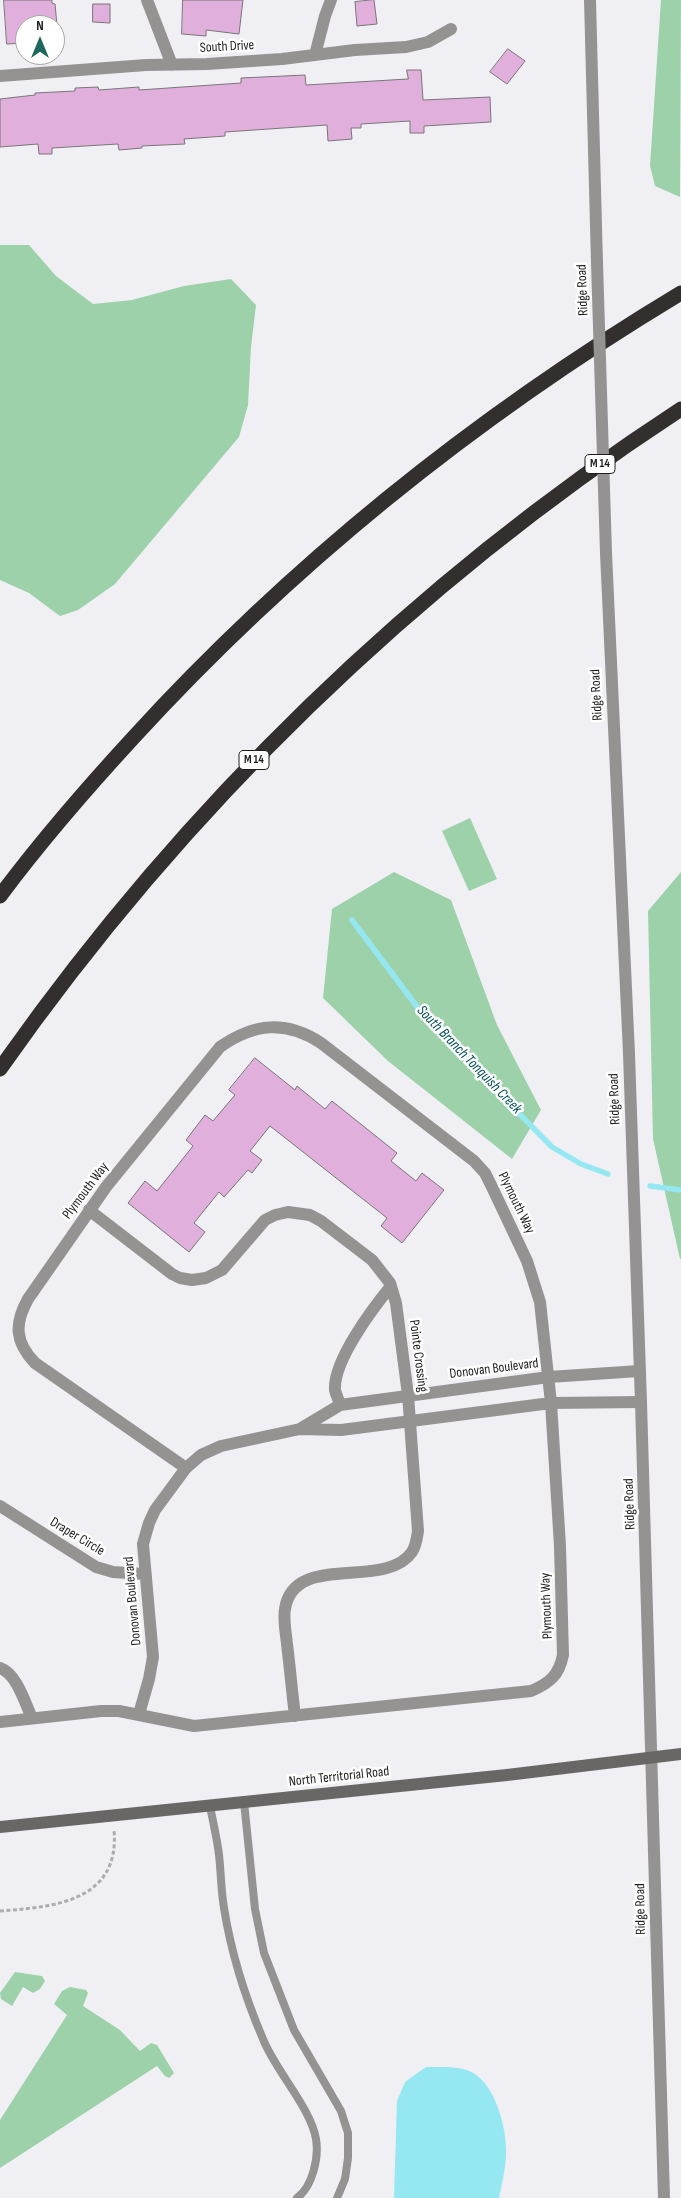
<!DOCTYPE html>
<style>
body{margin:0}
#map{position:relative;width:681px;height:2198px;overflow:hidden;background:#f0f0f4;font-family:"Sofia Sans Condensed",sans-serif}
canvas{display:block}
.north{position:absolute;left:15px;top:15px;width:50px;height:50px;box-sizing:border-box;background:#fff;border:1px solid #a4a4a5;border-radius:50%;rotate:0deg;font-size:14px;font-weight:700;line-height:20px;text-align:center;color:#1c1c1d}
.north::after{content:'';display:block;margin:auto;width:18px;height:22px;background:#20675b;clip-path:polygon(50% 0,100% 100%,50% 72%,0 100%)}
</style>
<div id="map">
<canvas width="681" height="2198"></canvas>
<div class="north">N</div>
</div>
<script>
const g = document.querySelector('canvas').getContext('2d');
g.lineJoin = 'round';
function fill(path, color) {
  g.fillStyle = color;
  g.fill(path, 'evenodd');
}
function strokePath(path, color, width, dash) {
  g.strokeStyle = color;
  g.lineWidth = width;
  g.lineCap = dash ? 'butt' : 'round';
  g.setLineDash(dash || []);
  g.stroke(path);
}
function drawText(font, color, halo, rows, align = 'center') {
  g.font = font + ' "Sofia Sans Condensed",sans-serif';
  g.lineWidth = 5;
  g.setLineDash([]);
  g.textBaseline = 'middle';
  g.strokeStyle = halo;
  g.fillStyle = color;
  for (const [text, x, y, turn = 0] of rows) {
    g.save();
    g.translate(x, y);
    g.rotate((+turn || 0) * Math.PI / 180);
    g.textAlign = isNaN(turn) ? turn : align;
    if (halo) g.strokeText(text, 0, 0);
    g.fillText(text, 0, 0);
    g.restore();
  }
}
const green = new Path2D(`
 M661,0H681L680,197L655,186L650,166Z
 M0,245H29L56,276L93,304L132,300L184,286L231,279L256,305L251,347L248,405L239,437L115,584L78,610L60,616L29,593L0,580Z
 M470,818L497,879L469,891L442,831Z
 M394,872L451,900L497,1025L541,1110L512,1159L388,1061L323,998L332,909Z
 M681,872V1259H680L653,1139L648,911Z
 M15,1972L42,1976L45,1981L40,1989L33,1993L23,1987L12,2006L1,1999L0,1993Z
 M70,1987L86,1990L88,1993L83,2006L120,2030L140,2051L151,2043L157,2045L174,2073L169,2078L165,2076L157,2066L0,2168V2120L67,2015L54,2004L62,1991Z`);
const water = new Path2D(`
 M426,2067C440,2067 454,2066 467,2070C494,2079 507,2127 506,2153C506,2167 502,2184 499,2198H394L397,2101L405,2082Z`);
const stream = new Path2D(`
 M352,920L427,1020L552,1147L581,1164L608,1174
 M650,1186L681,1190`);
const building = new Path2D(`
 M4,0H52V3L55,4L57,25H25V43L7,44Z
 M183,0H243L239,34L206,30V36L182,34Z
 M374,0L377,24L357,26L355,2Z
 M93,4H110V23L93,22Z
 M508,49L525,61L507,84L490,72Z
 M407,70H421L423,100L490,97L491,122L424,126V133H410V121L361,124V128H351L352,139L328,141L327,125L225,132V136L184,139L185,144L142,146V148L119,150L118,144L52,148V154H39L38,144L0,147V99L35,95V93L75,91V88L98,87L99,90L139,87V90L241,83V78L305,75L306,85L408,79Z
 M255,1058L295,1090L297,1086L325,1109L332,1101L397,1153L391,1161L416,1181L422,1173L444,1190L402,1243L381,1226L387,1218L270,1126L250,1151L262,1160L252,1173L248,1170L224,1197L219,1192L194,1223L205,1232L189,1252L128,1203L145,1181L157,1191L193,1146L186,1140L205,1115L213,1121L235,1095L229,1090Z`);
const path = new Path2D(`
 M0,1911C55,1907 120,1901 114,1830`);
const service = new Path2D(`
 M244,1802L255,1909L264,1953L294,2030L341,2111L348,2133V2158L345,2179L337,2198
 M210,1806C213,1822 217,1838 219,1855C221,1872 221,1890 224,1908C231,1952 245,1997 263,2039C275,2070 311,2108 316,2139C319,2157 313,2186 297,2198`);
const minor = new Path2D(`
 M147,0L172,65
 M315,55L325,16L331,0
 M0,76L146,65L207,64L282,59L355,50L406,47L428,42L451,29
 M89,1210L172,1274L180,1278L192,1280L206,1278L222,1270L265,1220L275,1215L288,1212L310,1215L321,1221L372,1260L390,1283L396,1303L408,1395L418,1531C417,1538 416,1546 412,1552C385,1591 294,1551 285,1609C283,1620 286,1633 287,1644C290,1668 292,1692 295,1716
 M340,1405C339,1400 336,1395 335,1390C333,1361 373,1308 391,1286
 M300,1429L340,1405L549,1377L639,1371
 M0,1506L96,1567L113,1572L144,1574
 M0,1668C17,1674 25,1703 32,1718
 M139,1714L149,1679L153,1657L143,1544L149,1523L155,1510L186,1468L201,1455L221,1446L300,1429L341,1430L551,1403L641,1402
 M0,1722L101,1711H119L194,1726L531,1691C550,1683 559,1675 563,1655L560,1546L551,1403L540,1302L527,1261L491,1185L485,1173L474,1161L321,1043C286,1020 254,1023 220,1047L106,1187L28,1299C14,1324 15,1342 35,1363L186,1468`);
const tertiary = new Path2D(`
 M590,0L597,263
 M606,553L629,1054L641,1402L664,2198`);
const secondary = new Path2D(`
 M0,1827L507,1775L681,1754`);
const motorway = new Path2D(`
 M0,896C41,841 87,788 133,738C293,563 478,415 681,293
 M0,1069C183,808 414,583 681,409`);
const tertiaryBridge = new Path2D(`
 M597,263L606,553`);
const shields = [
 [600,464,30],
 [254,760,30]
];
const shieldNames = [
 ["M 14",600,464],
 ["M 14",254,760]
];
const streetNames = [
 ["South Drive",227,47,-3],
 ["Ridge Road",583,290,-92],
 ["Ridge Road",597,695,-93],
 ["Ridge Road",615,1099,-92],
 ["Plymouth Way",86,1191,-53],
 ["Plymouth Way",516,1203,64],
 ["Pointe Crossing",418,1356,83],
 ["Donovan Boulevard",494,1369,-7],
 ["Ridge Road",630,1504,-92],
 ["Draper Circle",77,1537,31],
 ["Donovan Boulevard",133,1601,-95],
 ["Plymouth Way",547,1606,-92],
 ["North Territorial Road",339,1777,-6],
 ["Ridge Road",641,1909,-91]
];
const waterNames = [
 ["South Branch Tonquish Creek",469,1060,46]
];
fill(green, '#9cd1aa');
fill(water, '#95e7f2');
strokePath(stream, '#95e7f2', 5.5);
fill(building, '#e1afdb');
strokePath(building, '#787578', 1);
strokePath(path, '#acacaf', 3, [4, 2.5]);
strokePath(service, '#959392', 8);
strokePath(minor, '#959392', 12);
strokePath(tertiary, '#959392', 12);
strokePath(secondary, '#696766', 12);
strokePath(motorway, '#322f2e', 15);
strokePath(tertiaryBridge, '#959392', 12);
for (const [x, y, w] of shields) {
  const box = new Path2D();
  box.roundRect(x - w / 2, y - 9.5, w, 19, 4);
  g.fillStyle = '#fff';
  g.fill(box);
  strokePath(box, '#1c1c1d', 1);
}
drawText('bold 12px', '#1c1c1d', null, shieldNames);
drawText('14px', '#1c1c1d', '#fff', streetNames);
drawText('italic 15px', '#035058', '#fff', waterNames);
</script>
